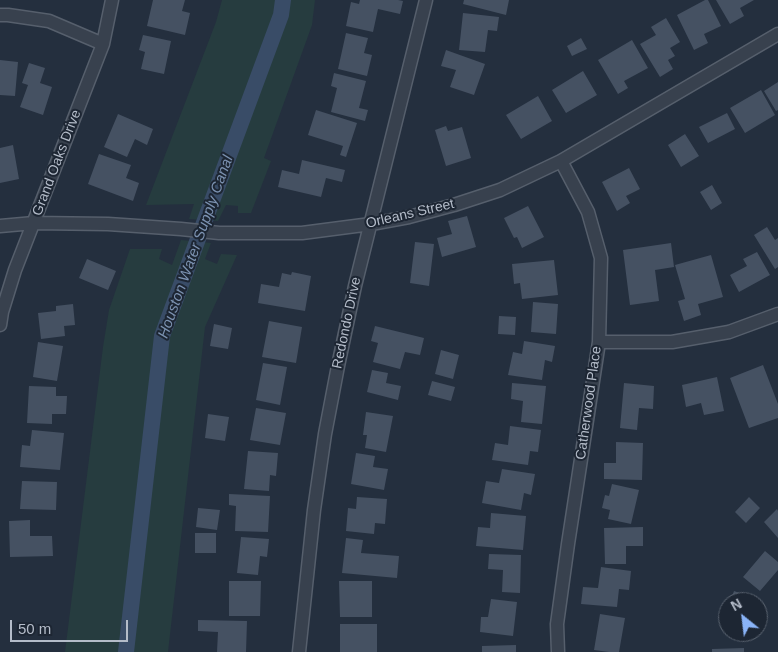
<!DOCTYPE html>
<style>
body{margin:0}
#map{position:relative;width:778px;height:652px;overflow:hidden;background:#242f3e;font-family:Helvetica,sans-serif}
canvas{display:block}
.north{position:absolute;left:718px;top:592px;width:50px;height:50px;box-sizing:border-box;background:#1d2633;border:1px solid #59626f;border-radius:50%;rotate:331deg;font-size:14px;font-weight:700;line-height:20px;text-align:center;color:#b4bcc9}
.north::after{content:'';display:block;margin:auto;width:18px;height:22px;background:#8ab4f8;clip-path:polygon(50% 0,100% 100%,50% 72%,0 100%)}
.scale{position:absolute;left:10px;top:620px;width:118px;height:22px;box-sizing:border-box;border:2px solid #b4bcc9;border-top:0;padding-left:6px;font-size:15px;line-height:18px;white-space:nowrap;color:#b4bcc9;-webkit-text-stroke:4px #1d2633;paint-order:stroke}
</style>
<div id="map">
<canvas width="778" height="652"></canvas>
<div class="north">N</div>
<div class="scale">50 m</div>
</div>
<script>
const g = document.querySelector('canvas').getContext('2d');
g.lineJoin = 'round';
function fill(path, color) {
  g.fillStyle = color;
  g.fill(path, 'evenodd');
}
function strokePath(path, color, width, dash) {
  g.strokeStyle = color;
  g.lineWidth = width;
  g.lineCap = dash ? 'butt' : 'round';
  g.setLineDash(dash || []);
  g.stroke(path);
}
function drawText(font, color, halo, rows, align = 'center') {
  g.font = font + ' Helvetica,sans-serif';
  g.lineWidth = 4;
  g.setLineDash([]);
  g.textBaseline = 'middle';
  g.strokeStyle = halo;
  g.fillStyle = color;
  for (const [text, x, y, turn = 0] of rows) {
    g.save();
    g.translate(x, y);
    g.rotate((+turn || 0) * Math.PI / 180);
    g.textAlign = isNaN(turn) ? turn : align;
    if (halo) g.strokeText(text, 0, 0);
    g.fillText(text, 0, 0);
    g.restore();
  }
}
const green = new Path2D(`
 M222,0H315L312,25L264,158L271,161L251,213H238V206L226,205L218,221L189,219L194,204L146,205L216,22Z
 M181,240L211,243L205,259L217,264L221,254L237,255L205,327L168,652H65L103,347L109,310L130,249H162L159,259L172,265Z`);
const canal = new Path2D(`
 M126,652L162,336L281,15L283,0`);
const building = new Path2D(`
 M153,0H185L182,11L190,13L185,35L147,26Z
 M360,0H398L403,1L400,14L378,9L373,32L346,26L351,2L359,4Z
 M464,0H509L506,15L463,4Z
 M705,0H708L721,26L704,34L708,43L694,50L677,15Z
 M716,0H754L740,8L744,16L730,24Z
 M463,13L499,17L497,31L488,30L485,52L459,50Z
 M666,18L680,42L670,48L675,56L668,60L673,69L660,77L640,44L656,35L651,27Z
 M346,33L368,38L364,53L372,55L367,76L338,69Z
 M143,35L171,41L164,74L141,69L145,52L139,50Z
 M581,38L587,49L572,56L567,46Z
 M632,40L648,68L624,81L628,88L618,94L598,60Z
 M446,50L485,64L474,95L450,87L456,70L441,66Z
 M0,60L18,62L15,96L0,95Z
 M29,63L45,68L40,83L52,87L43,115L20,107L28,85L22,83Z
 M583,71L597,95L566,113L552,90Z
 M334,73L366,81L359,108L368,110L365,121L331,112L337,88L331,86Z
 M778,82V110L776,111L764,91Z
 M761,90L775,115L745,133L730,108Z
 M538,96L552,121L521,139L506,115Z
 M316,110L357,123L346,157L340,155L343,146L308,135Z
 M727,113L735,129L708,143L699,127Z
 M118,114L153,129L147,145L135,139L127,157L104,147Z
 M446,126L448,131L462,127L471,158L446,166L435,130Z
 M685,134L699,156L681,167L668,145Z
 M13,145L19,179L0,183V148Z
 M99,154L131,165L126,178L139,183L133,201L88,184Z
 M302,160L345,170L342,182L326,178L321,197L278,187L282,170L299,174Z
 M629,168L640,189L626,196L630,203L617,211L602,182Z
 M712,185L722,203L711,210L700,192Z
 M528,206L544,237L522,248L517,237L514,238L504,218Z
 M467,216L476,247L442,257L437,238L452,234L448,221Z
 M767,227L775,240L778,238V267L775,269L754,235Z
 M415,242L434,244L429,286L410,283Z
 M671,243L674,267L655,270L659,301L630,305L623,250Z
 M757,252L770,275L739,292L730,275L747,266L743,259Z
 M711,255L723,297L698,304L701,315L684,321L678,301L685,299L675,265Z
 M87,259L116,271L108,290L79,278Z
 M554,260L558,295L522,299L520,283L514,284L512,264Z
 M292,272L311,276L305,311L258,303L261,284L279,287L282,273L291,275Z
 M533,302L558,304L556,334L531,332Z
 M73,304L75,325L64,326L65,336L41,339L38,313L56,311V306Z
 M499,316L516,317L515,335L498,334Z
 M269,321L302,327L296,363L262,357Z
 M214,324L232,328L228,349L210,346Z
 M375,326L424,338L420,355L405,352L400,369L373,362L378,343L371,341Z
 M524,341L555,346L552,362L545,360L542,380L508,375L513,352L522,354Z
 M38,342L63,346L57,381L33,377Z
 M441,350L459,355L453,379L435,374Z
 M263,363L287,367L280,405L256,400Z
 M763,365L778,404V418L749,428L730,378Z
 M372,370L388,373L386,383L401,386L398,400L367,392Z
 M717,377L724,411L704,415L701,403L686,407L682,385Z
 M432,381L455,387L451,401L428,395Z
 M512,383L546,386L542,424L521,422L523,401L511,399Z
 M624,383L654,386L653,409L639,408L637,430L620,428Z
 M29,386L56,387V396H67L66,414H52V424L27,423Z
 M256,408L286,413L280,445L250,440Z
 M366,412L393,416L386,452L365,448L367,435H363Z
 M208,414L229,417L225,441L205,438Z
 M510,426L541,430L538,452L530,451L528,465L492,460L495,443L508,445Z
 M32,430L64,433L60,470L20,467L22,445L30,446Z
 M616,442L643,443L642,480L604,479V463H616Z
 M248,451L278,453L276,476L270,475L269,491L244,489Z
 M356,453L375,456L373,467L388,469L384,490L351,484Z
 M502,469L535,474L531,495L524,493L521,510L482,503L486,481L499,483Z
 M22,481L57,482L56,510L20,509Z
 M612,484L639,490L631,524L608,519L610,510L602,508L605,495L609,496Z
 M229,494L270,496L268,532L235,531L236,506L229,505Z
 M357,497L387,499L385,524L375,523L374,534L346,531L348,508L356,509Z
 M749,497L760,508L746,523L735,512Z
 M198,508L220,510L217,530L196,527Z
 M777,509L778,511V538L764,522Z
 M491,513L526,516L523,550L476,546L478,527L490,528Z
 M30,520V536H52L53,556L10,557L9,521Z
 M643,527V546H626V564H605L604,528Z
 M195,533H216V553H195Z
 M241,537L269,539L267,557L260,556L258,575L237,573Z
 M346,538L363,540L361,553L399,556L397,578L342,573Z
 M765,551L778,562V570L760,591L743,577Z
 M489,554L521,555L520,593L502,592L503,570L488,569Z
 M601,567L631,571L629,590L619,589L617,607L581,604L583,587L598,588Z
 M229,581H261L260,616H229Z
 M339,581H372V617H340Z
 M734,591L759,600V602H730Z
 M491,599L517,602L513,636L480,632L481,617H488Z
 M728,608V630L721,627Z
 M600,614L625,618L619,652H609L594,650Z
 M198,620L247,621L246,652H217L218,632L198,631Z
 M340,624H377V652H340Z
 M736,632H748L747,636Z
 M516,645V652H482V646Z
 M744,648V652H712V649Z`);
const minor = new Path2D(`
 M0,15H8L49,21L103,44
 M0,226L34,223L108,224L181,229L219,233H302L371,224L409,217L454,205L500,190L561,161L778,34
 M0,325L2,312L15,270L103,44L112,0
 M599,342H672L729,332L778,314
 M299,652L314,510L325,434L338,366L355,286L426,0
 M558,652L557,624L568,544L599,342L601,258L588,212L561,161`);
const streetNames = [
 ["Grand Oaks Drive",57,163,-69],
 ["Orleans Street",410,214,-13],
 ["Redondo Drive",347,323,-78],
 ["Catherwood Place",589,403,-82]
];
const waterNames = [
 ["Houston Water Supply Canal",196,247,-70]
];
fill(green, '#263c3f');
strokePath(canal, '#394c67', 16);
fill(building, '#455162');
strokePath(minor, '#565f6c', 15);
strokePath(minor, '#38414e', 12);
drawText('14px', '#b4bcc9', '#1d2633', streetNames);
drawText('italic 15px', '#7c92b1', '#1d2633', waterNames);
</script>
